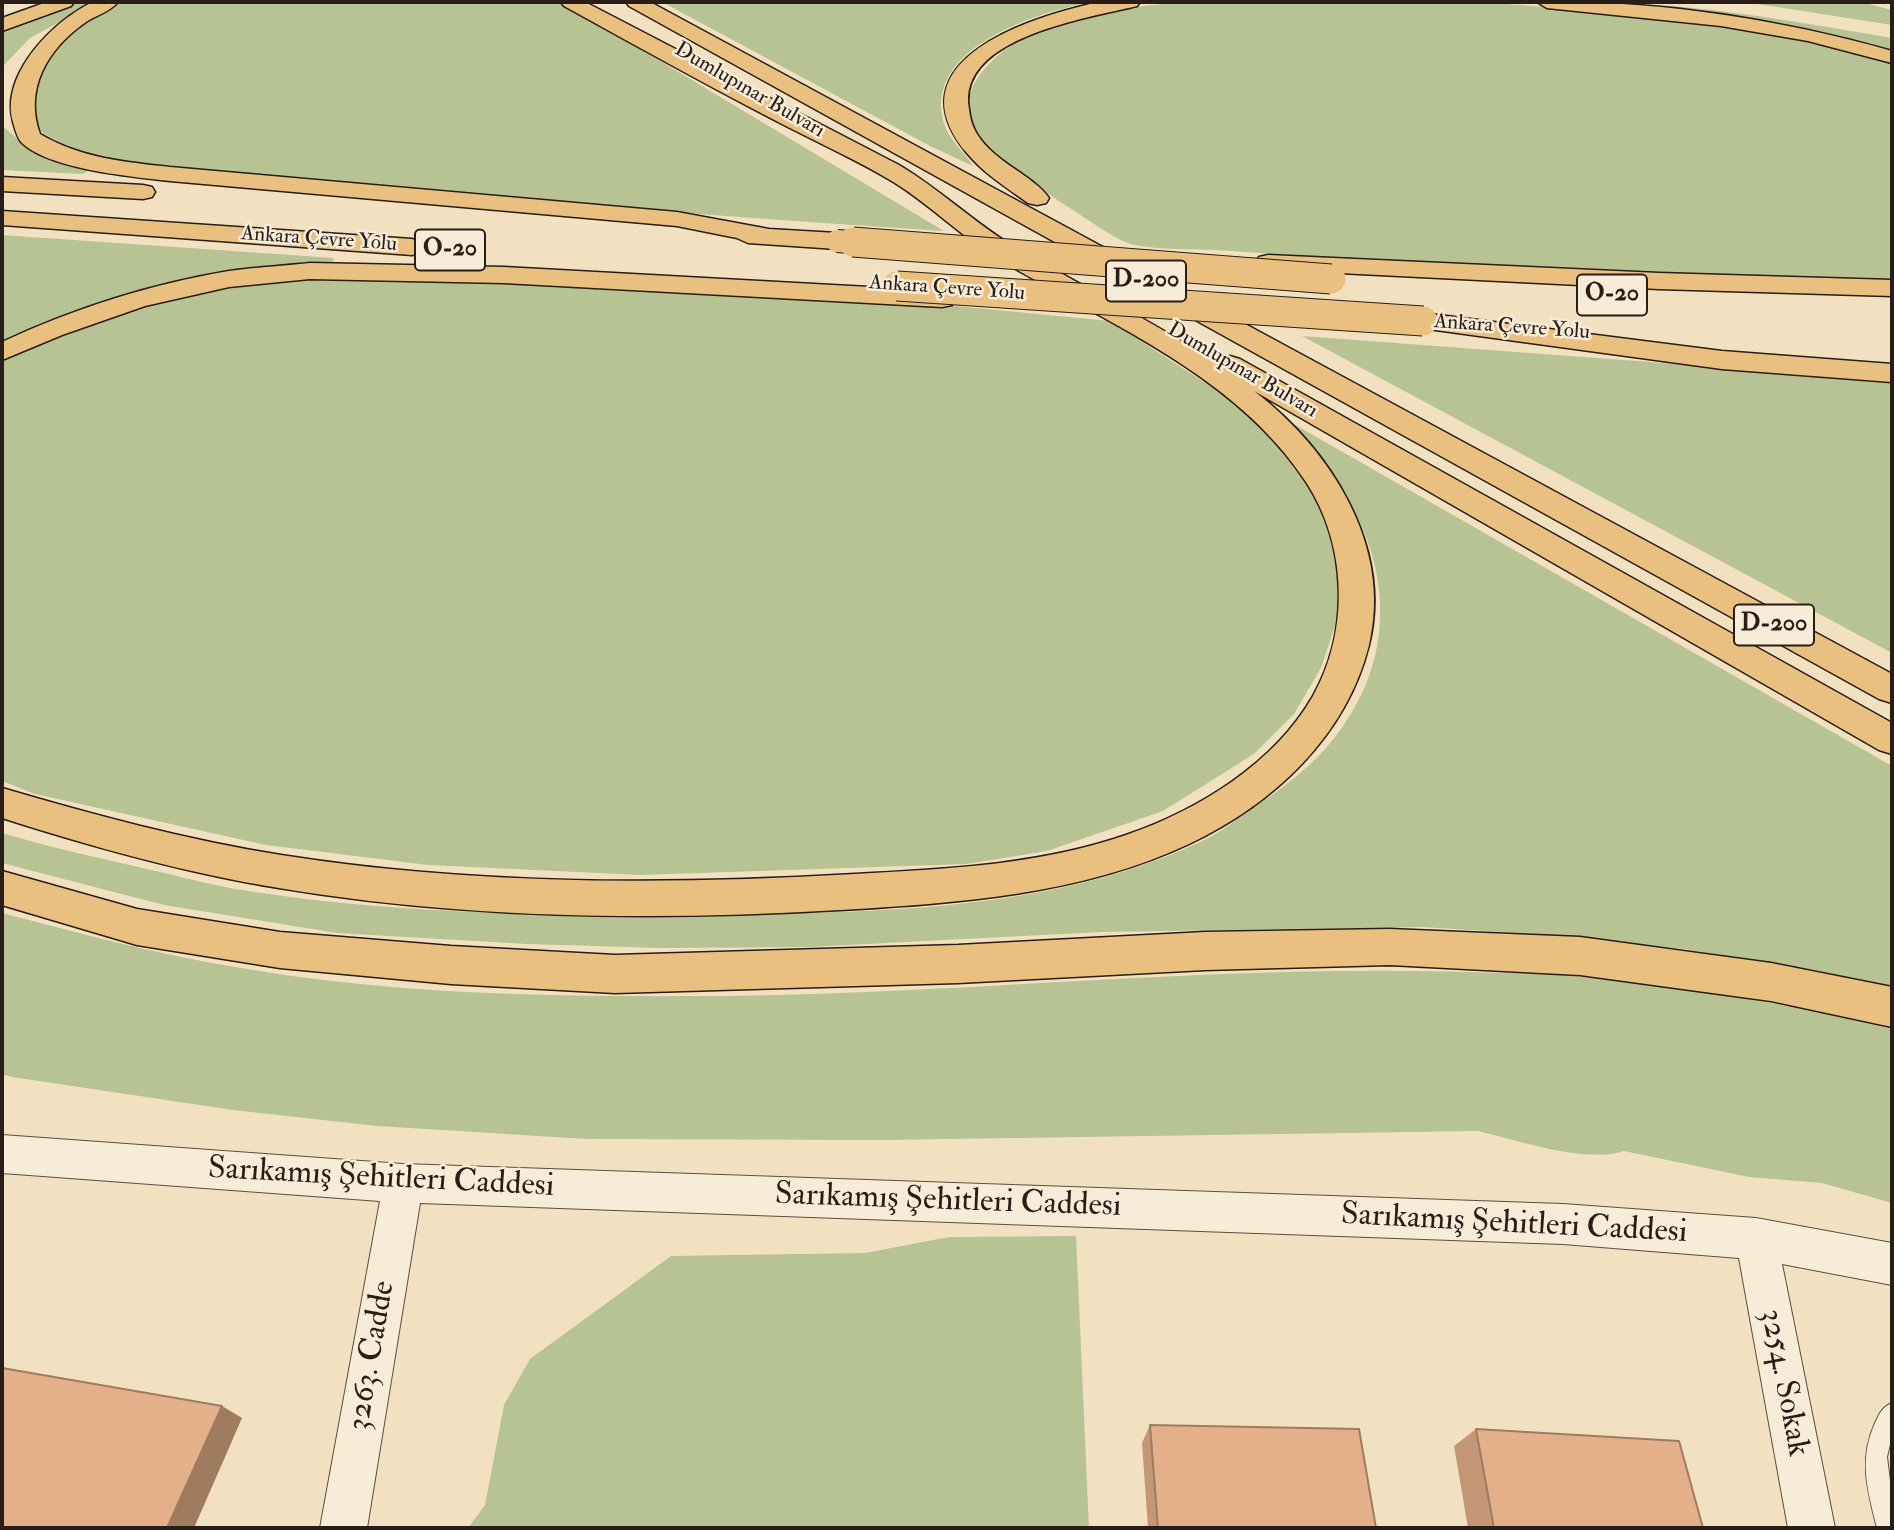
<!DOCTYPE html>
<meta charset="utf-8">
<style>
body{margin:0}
#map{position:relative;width:1894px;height:1530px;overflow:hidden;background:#f2e1c1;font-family:"IM FELL Double Pica",serif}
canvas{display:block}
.frame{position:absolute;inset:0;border:4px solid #281d18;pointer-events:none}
</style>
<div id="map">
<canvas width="1894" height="1530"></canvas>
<div class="frame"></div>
</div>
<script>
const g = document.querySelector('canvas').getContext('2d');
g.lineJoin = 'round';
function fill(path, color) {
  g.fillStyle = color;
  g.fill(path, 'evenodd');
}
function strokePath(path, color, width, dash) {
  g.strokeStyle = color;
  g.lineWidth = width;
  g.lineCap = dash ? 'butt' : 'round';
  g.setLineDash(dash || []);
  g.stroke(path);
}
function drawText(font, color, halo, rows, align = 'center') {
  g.font = font + ' "IM FELL Double Pica",serif';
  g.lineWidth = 5;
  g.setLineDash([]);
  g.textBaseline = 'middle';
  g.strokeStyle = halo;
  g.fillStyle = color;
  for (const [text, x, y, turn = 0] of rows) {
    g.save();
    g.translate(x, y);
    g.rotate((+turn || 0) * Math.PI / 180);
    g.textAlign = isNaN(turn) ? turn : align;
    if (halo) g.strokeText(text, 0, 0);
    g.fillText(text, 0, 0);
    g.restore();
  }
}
const green = new Path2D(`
 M78,2H97L30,38L2,67V30Z
 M123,2H557L580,13L944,231C670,214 398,190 125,164C92,155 57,146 31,124L37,54L97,13Z
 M662,2H1093C1039,11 918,49 945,126C950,141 965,152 973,166L930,146Z
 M1181,2H1478L1549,7L1778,34L1892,62V280C1726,281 1561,270 1395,261C1335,258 1275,254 1215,250C1189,249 1161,250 1135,245C1119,243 1080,214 1065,205C1020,174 926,127 990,63C1039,15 1117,9 1181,2Z
 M1588,2C1691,2 1791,21 1892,38V51L1780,25Z
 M1745,2H1861L1892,10V25Z
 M2,126L23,143L93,167L83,174L2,170Z
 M2,235L334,258L332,263L264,269L90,308L28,329L2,342Z
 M361,276L934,304L1110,321L1244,408L1275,440L1318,500L1332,535L1339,571L1337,620L1321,668L1294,714L1254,754L1163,811L1047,851L966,864L640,875L428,865L266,845L35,794L2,781V361C74,329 148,299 227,286C271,278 316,278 361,276Z
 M1302,336L1892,380V653Z
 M1278,415L1892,766V986L1813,970L1684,949L1559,936L1423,927L1101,932L809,947L660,948L527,944L337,933L164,905L2,863V833C49,847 99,858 147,869C179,876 210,885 242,890C383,913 529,915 672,914C845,913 1040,917 1200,842C1219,834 1235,820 1252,809C1293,781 1327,755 1352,712C1397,638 1386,550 1335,481C1318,458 1297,437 1278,415Z
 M2,913C79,933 156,954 235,967C388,994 547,997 702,996C957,995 1211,964 1467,972C1502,973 1537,973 1572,976C1680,985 1787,1004 1892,1029V1203L1822,1183L1749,1177L1624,1151C1585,1164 1518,1140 1477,1131L884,1140L586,1139L377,1126L233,1110L12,1077L2,1074Z
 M1076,1236L1089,1528H468L485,1505L504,1405L530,1359L671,1256L865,1253L949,1237Z`);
const lane = new Path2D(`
 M1892,1403V1436L1887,1457L1892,1496V1528H1877C1868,1492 1858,1460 1875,1423C1879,1414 1882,1407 1892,1403Z`);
const street = new Path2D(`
 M2,1135L403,1164L1563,1204L1756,1218L1892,1243V1285L1782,1264L1835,1528H1788L1739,1258L1563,1244L420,1203L367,1528H320L380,1201L2,1173Z`);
const highway = new Path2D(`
 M47,2H74L71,6L2,31V18Z
 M93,2H118C111,11 95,16 86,22C47,49 24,89 40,134C80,158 125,162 170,167L677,212L769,229L837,233L846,236L850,241L846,246L837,249L748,243L737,238L677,226L170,181C133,177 47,169 21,142C17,137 15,129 13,122C0,74 54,20 93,2Z
 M561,2H585L899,165C938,188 970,219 1008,243C1077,284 1149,319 1217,363L1220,359L1230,356L1240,359L1892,723V754L1879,750L1254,391C1330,449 1393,546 1369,645C1346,737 1273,804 1189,844C1081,895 958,903 840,910C654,921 464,919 279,888C185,873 93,847 2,818V788C94,815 186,840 281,855C471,885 664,885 855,874C945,869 1040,865 1126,835C1198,810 1274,764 1313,696C1350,630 1347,545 1306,482C1235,373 1103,322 995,257C960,235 930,205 895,183C859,161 821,144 784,125C710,87 637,46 564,6Z
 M626,2H650L1892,674V703L1879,699L629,6Z
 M1099,2H1140L1137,6C1089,18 956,37 969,109C970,118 972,126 977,134C995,163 1033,175 1049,198L1046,203L1037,205L1028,203C1007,188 983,173 966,152C891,60 1031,17 1099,2Z
 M1537,2C1656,0 1778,19 1892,51V63L1808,41L1721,26L1547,8Z
 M2,177L143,185L152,187L155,192L152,197L143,199L2,191Z
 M2,211L412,239L421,242L425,247L421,252L412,255L2,225Z
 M1268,255L1659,273L1892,280V296L1659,289L1259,269L1255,263L1259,257Z
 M310,263L504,267L942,291L952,293L955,299L952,305L942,307L504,283L310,279L229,287L145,306L62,335L2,360V342C73,309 151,284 229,271C256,267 283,266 310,263Z
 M1423,313L1722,351L1892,364V382L1722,369L1413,327L1409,321L1413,315Z
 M2,871L137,909L280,932L451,946L615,955L958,945L1205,932L1390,929L1580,937L1771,963L1892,987V1027L1771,1001L1580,975L1390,965L1205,970L958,983L615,993L451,984L280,968L137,945L2,905Z`);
const highwayBridgeFar1 = new Path2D(`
 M837,241L876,244`);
const highwayBridge = new Path2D(`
 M853,242L1331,279
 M897,286L1423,321`);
const wall = new Path2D(`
 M1150,1425L1376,1528H1148L1142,1443Z
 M1476,1429L1703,1528H1468L1454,1446Z`);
const shadedWall = new Path2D(`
 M222,1406L242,1418L194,1528H167Z`);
const building = new Path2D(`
 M2,1368L222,1406L167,1528H2Z
 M1150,1425L1359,1429L1376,1528H1158Z
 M1476,1429L1679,1441L1703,1528H1494Z`);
const farStreetnames = [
 ["Dumlupınar Bulvarı",749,91,30],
 ["Ankara Çevre Yolu",319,240,4],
 ["Ankara Çevre Yolu",947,289,4],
 ["Ankara Çevre Yolu",1512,328,4],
 ["Dumlupınar Bulvarı",1242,371,30]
];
const shields = [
 [450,250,70],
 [1146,281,80],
 [1612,295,70],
 [1774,625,80]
];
const shieldNames = [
 ["O-20",450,250],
 ["D-200",1146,281],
 ["O-20",1612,295],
 ["D-200",1774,625]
];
const nearStreetnames = [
 ["Sarıkamış Şehitleri Caddesi",381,1179,3],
 ["Sarıkamış Şehitleri Caddesi",948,1202,2],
 ["Sarıkamış Şehitleri Caddesi",1514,1225,3],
 ["3263. Cadde",373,1356,-80],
 ["3254. Sokak",1783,1383,79]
];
fill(green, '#b8c394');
strokePath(lane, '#5a4e42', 2);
strokePath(street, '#5a4e42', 2);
strokePath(highway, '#281d18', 3);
fill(lane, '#f7ecd7');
fill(street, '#f7ecd7');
fill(highway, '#e9c080');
strokePath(highwayBridgeFar1, '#281d18', 24, []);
strokePath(highwayBridge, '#281d18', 31, []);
strokePath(highwayBridgeFar1, '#e9c080', 22);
strokePath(highwayBridge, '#e9c080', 29);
fill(wall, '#c39776');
fill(shadedWall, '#9f7b60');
fill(building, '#e3b089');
strokePath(building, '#9f7b60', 2);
drawText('21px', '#281d18', '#f7ecd7', farStreetnames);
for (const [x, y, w] of shields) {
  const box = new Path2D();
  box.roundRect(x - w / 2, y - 20.5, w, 41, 5);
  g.fillStyle = '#f7ecd7';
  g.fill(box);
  strokePath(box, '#281d18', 2);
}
drawText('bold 24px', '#281d18', null, shieldNames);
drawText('32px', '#281d18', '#f7ecd7', nearStreetnames);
</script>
